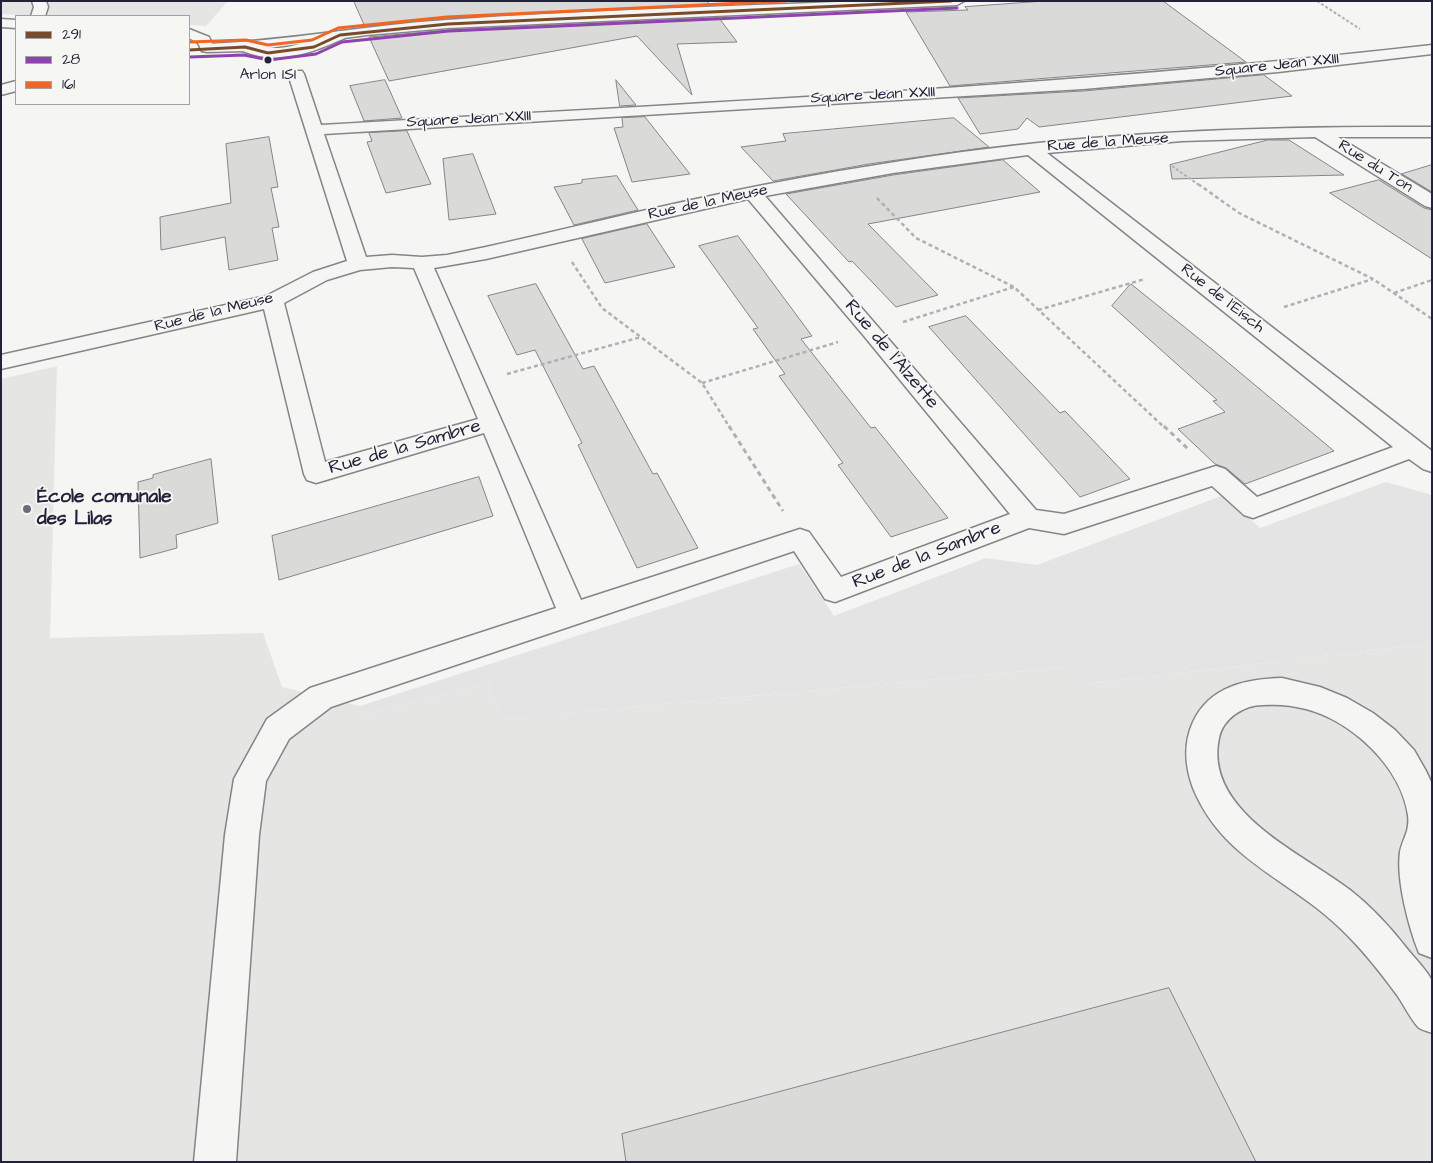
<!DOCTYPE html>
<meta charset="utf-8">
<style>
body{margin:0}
#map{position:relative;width:1433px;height:1163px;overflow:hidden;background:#f5f5f3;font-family:"Architects Daughter",sans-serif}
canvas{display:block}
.frame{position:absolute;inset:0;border:2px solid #22223b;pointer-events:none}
.legend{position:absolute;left:15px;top:15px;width:175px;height:90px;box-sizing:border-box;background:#f6f6f2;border:1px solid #a1a1a9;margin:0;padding:6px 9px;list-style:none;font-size:15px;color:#22223b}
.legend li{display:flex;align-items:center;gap:10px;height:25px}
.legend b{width:25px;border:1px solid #a1a1a9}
</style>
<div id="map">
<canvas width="1433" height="1163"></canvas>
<div class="frame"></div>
<ul class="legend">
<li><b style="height:6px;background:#7a4b2a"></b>291</li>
<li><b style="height:6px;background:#8e44ad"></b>28</li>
<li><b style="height:6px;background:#f26522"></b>161</li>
</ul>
</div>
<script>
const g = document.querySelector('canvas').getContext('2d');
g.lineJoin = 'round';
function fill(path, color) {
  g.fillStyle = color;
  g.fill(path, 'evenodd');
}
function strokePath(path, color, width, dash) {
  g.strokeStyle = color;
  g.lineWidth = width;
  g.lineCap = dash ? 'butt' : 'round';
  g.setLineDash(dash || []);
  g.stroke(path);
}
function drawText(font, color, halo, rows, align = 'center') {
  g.font = font + ' "Architects Daughter",sans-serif';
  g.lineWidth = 4;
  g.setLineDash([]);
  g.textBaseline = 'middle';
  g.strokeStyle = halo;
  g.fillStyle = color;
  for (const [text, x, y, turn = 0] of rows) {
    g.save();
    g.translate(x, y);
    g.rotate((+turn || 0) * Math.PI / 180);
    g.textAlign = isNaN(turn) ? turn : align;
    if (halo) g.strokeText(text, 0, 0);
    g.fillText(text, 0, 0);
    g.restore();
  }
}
const built = new Path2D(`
 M1,1H228L206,26L189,25V16H42L1,14Z
 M57,366L50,638L263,633L282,687L360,706L364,714L488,683L501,719L1067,667L1088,684L1432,643V1162H1V379Z`);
const green = new Path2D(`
 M1386,482L1432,495V643L1087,684L1066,667L501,719L488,683L364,714L360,706L799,564L834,616L986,558L1037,565L1224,495L1260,528Z`);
const building = new Path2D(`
 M354,1H707L710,5L498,15L365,26Z
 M1045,1H1163L1246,62L950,86L906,12L968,10L965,7Z
 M719,18L737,42L677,44L692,95L637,36L389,81L369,37L448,30Z
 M1264,75L1292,96L1039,127L1027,118L1018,129L980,134L958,98L1083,91Z
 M385,80L402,118L364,121L350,86Z
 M616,80L636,105L620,106Z
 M645,117L690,174L632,182L614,128L623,127L622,118Z
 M954,118L989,147L869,164L773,181L741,147L786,141L783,134Z
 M407,131L431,184L386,193L367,142L372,141L369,133Z
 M269,137L278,187L271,188L279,227L272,228L278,260L229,270L225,237L161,250L160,217L231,203L226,144Z
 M1268,140H1289L1344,175L1172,179L1170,165Z
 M473,154L496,214L449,220L443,159Z
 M1003,160L1040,192L868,224L938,295L896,307L852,261L849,262L786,194L893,175Z
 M1432,165V192L1402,174Z
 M617,176L638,210L574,225L554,187L582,183V180Z
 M1379,180L1424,208L1432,210V259L1330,193Z
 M647,224L675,267L605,283L582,239Z
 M738,236L812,336L801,339L871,428L875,427L948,518L891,537L838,465L843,463L779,376L785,374L753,329L758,328L699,246Z
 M536,284L583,369L594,366L653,474L657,473L698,548L637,568L578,445L582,443L535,350L517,355L488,296Z
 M1131,284L1213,350L1334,451L1245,484L1226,468L1215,464L1178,429L1225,412L1213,401L1217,400L1112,306Z
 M966,316L1060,413L1065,411L1130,479L1080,497L929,327Z
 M211,459L218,523L176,535L177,548L140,558L138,482L153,478V475Z
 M479,477L493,516L279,580L272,536Z
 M1169,988L1256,1162H626L622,1134Z`);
const pathFar2 = new Path2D(`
 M1317,1L1360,29
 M1172,166L1199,185`);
const pathFar1 = new Path2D(`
 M1198,184L1239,213L1373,279L1432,319
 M877,198L916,238L1014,287L1165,428
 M572,262L602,308L702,383L730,428
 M1394,293L1432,280
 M1284,307L1373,279
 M1038,310L1145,279
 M903,322L1014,287
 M507,374L641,337
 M702,383L838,342`);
const path = new Path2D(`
 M729,426L783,511
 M1164,426L1189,450`);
const minor = new Path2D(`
 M32,1H46L48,7L45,16H31L34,7Z
 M1,19L16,20V28L1,27Z
 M189,29L209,37L214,48L212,51H202L198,43L189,38Z
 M340,31L345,32L347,35L345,38C322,48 292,61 266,57C257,56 248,53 240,50L238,47L240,44C252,41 266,49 279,48C301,46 319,36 340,31Z
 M1432,45V54L1278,72L1083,89L324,134L366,257L392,255L422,257L447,255L486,247C562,230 638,211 715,195C797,177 879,164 962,152C1118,131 1274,126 1432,127V137H1338L1432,194V208L1425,206L1315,137L1182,141L1047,153L1432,451V472L1423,469L1409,459L1253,518L1244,515L1212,486L1064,534L1029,528L835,602L825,599L794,551L331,707L289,739L266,781L259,835L236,1162H194L225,835L234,779L267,719L310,688L556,608L484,433L316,483L307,480L304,474L264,309L1,369V355L266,296L313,272L347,261L288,74L290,71H302L304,74L321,125C691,103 1063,87 1432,45ZM1028,155L1393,447L1257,497L1225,469L1216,466L1064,514L1036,510L765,196L893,173ZM748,199L864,336L1010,514L841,577L809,532L800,529L581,600L434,268L486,259ZM392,267L414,268L478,419L325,462L284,303L327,280L360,270Z
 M1282,678L1320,687L1347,698L1373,713L1395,730L1414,750L1426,771L1432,784V958L1419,953C1409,928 1396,880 1400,852C1403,837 1410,832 1408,815C1401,767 1352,721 1306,709C1291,705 1278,704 1263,705C1244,705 1223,718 1219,738C1203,812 1304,854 1350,890C1372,907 1391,928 1408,950C1414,957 1429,973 1432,981C1433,991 1432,1021 1432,1033C1428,1031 1421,1030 1418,1027C1410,1018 1404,1005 1397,995C1380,972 1362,949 1341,929C1289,878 1223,861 1193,788C1185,766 1183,744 1193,722C1210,686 1246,679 1282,678Z`);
const major = new Path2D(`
 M859,1H964L957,5L448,28L367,35L245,51L207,52L202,51L200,48L202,45L207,44C287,41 367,25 447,20C584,10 722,7 859,1Z
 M16,81V91L1,95V85Z`);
const bus1 = new Path2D(`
 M189,50L245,47L268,53L314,47L340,35L448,24L951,1`);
const bus2 = new Path2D(`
 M190,57L244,55L269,60L316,54L342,42L449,31L957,8`);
const bus3 = new Path2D(`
 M189,42L246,40L268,45L312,40L338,28L447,17L785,1`);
const markers = [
 [268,60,4.5,"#22223b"],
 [27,509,5,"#6c6c7b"]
];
const farBusnames = [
 ["Arlon ISI",268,76]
];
const farStreetnames = [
 ["Square Jean XXIII",1277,66,-6],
 ["Square Jean XXIII",873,96,-3],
 ["Square Jean XXIII",469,120,-3],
 ["Rue de la Meuse",1108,143,-4],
 ["Rue du Ton",1375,167,32],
 ["Rue de la Meuse",708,203,-12],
 ["Rue de l'Eisch",1222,299,38],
 ["Rue de la Meuse",214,313,-14]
];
const streetNames = [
 ["Rue de l'Alzette",891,355,50],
 ["Rue de la Sambre",405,448,-16],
 ["Rue de la Sambre",927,556,-21]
];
const poiNames = [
 ["École comunale",37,498],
 ["des Lilas",37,520]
];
fill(built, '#e5e5e4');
fill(green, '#e4e4e4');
fill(building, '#dadad9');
strokePath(building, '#858589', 1);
strokePath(minor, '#858589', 3);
strokePath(major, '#858589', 3);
strokePath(pathFar2, '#b0b0b2', 2, [3, 2]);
strokePath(pathFar1, '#b0b0b2', 2.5, [4, 3]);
strokePath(path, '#b0b0b2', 3, [5, 4]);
fill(minor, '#f5f5f3');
fill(major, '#f5f5f3');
strokePath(bus1, '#7a4b2a', 3);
strokePath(bus2, '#8e44ad', 3);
strokePath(bus3, '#f26522', 3);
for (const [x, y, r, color] of markers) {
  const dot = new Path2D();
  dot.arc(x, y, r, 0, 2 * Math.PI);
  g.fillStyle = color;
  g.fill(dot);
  strokePath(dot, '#f6f6f2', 2);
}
drawText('15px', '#22223b', '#f6f6f2', farBusnames);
drawText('16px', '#22223b', '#f6f6f2', farStreetnames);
drawText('19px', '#22223b', '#f6f6f2', streetNames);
drawText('bold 19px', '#22223b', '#f6f6f2', poiNames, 'left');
</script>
